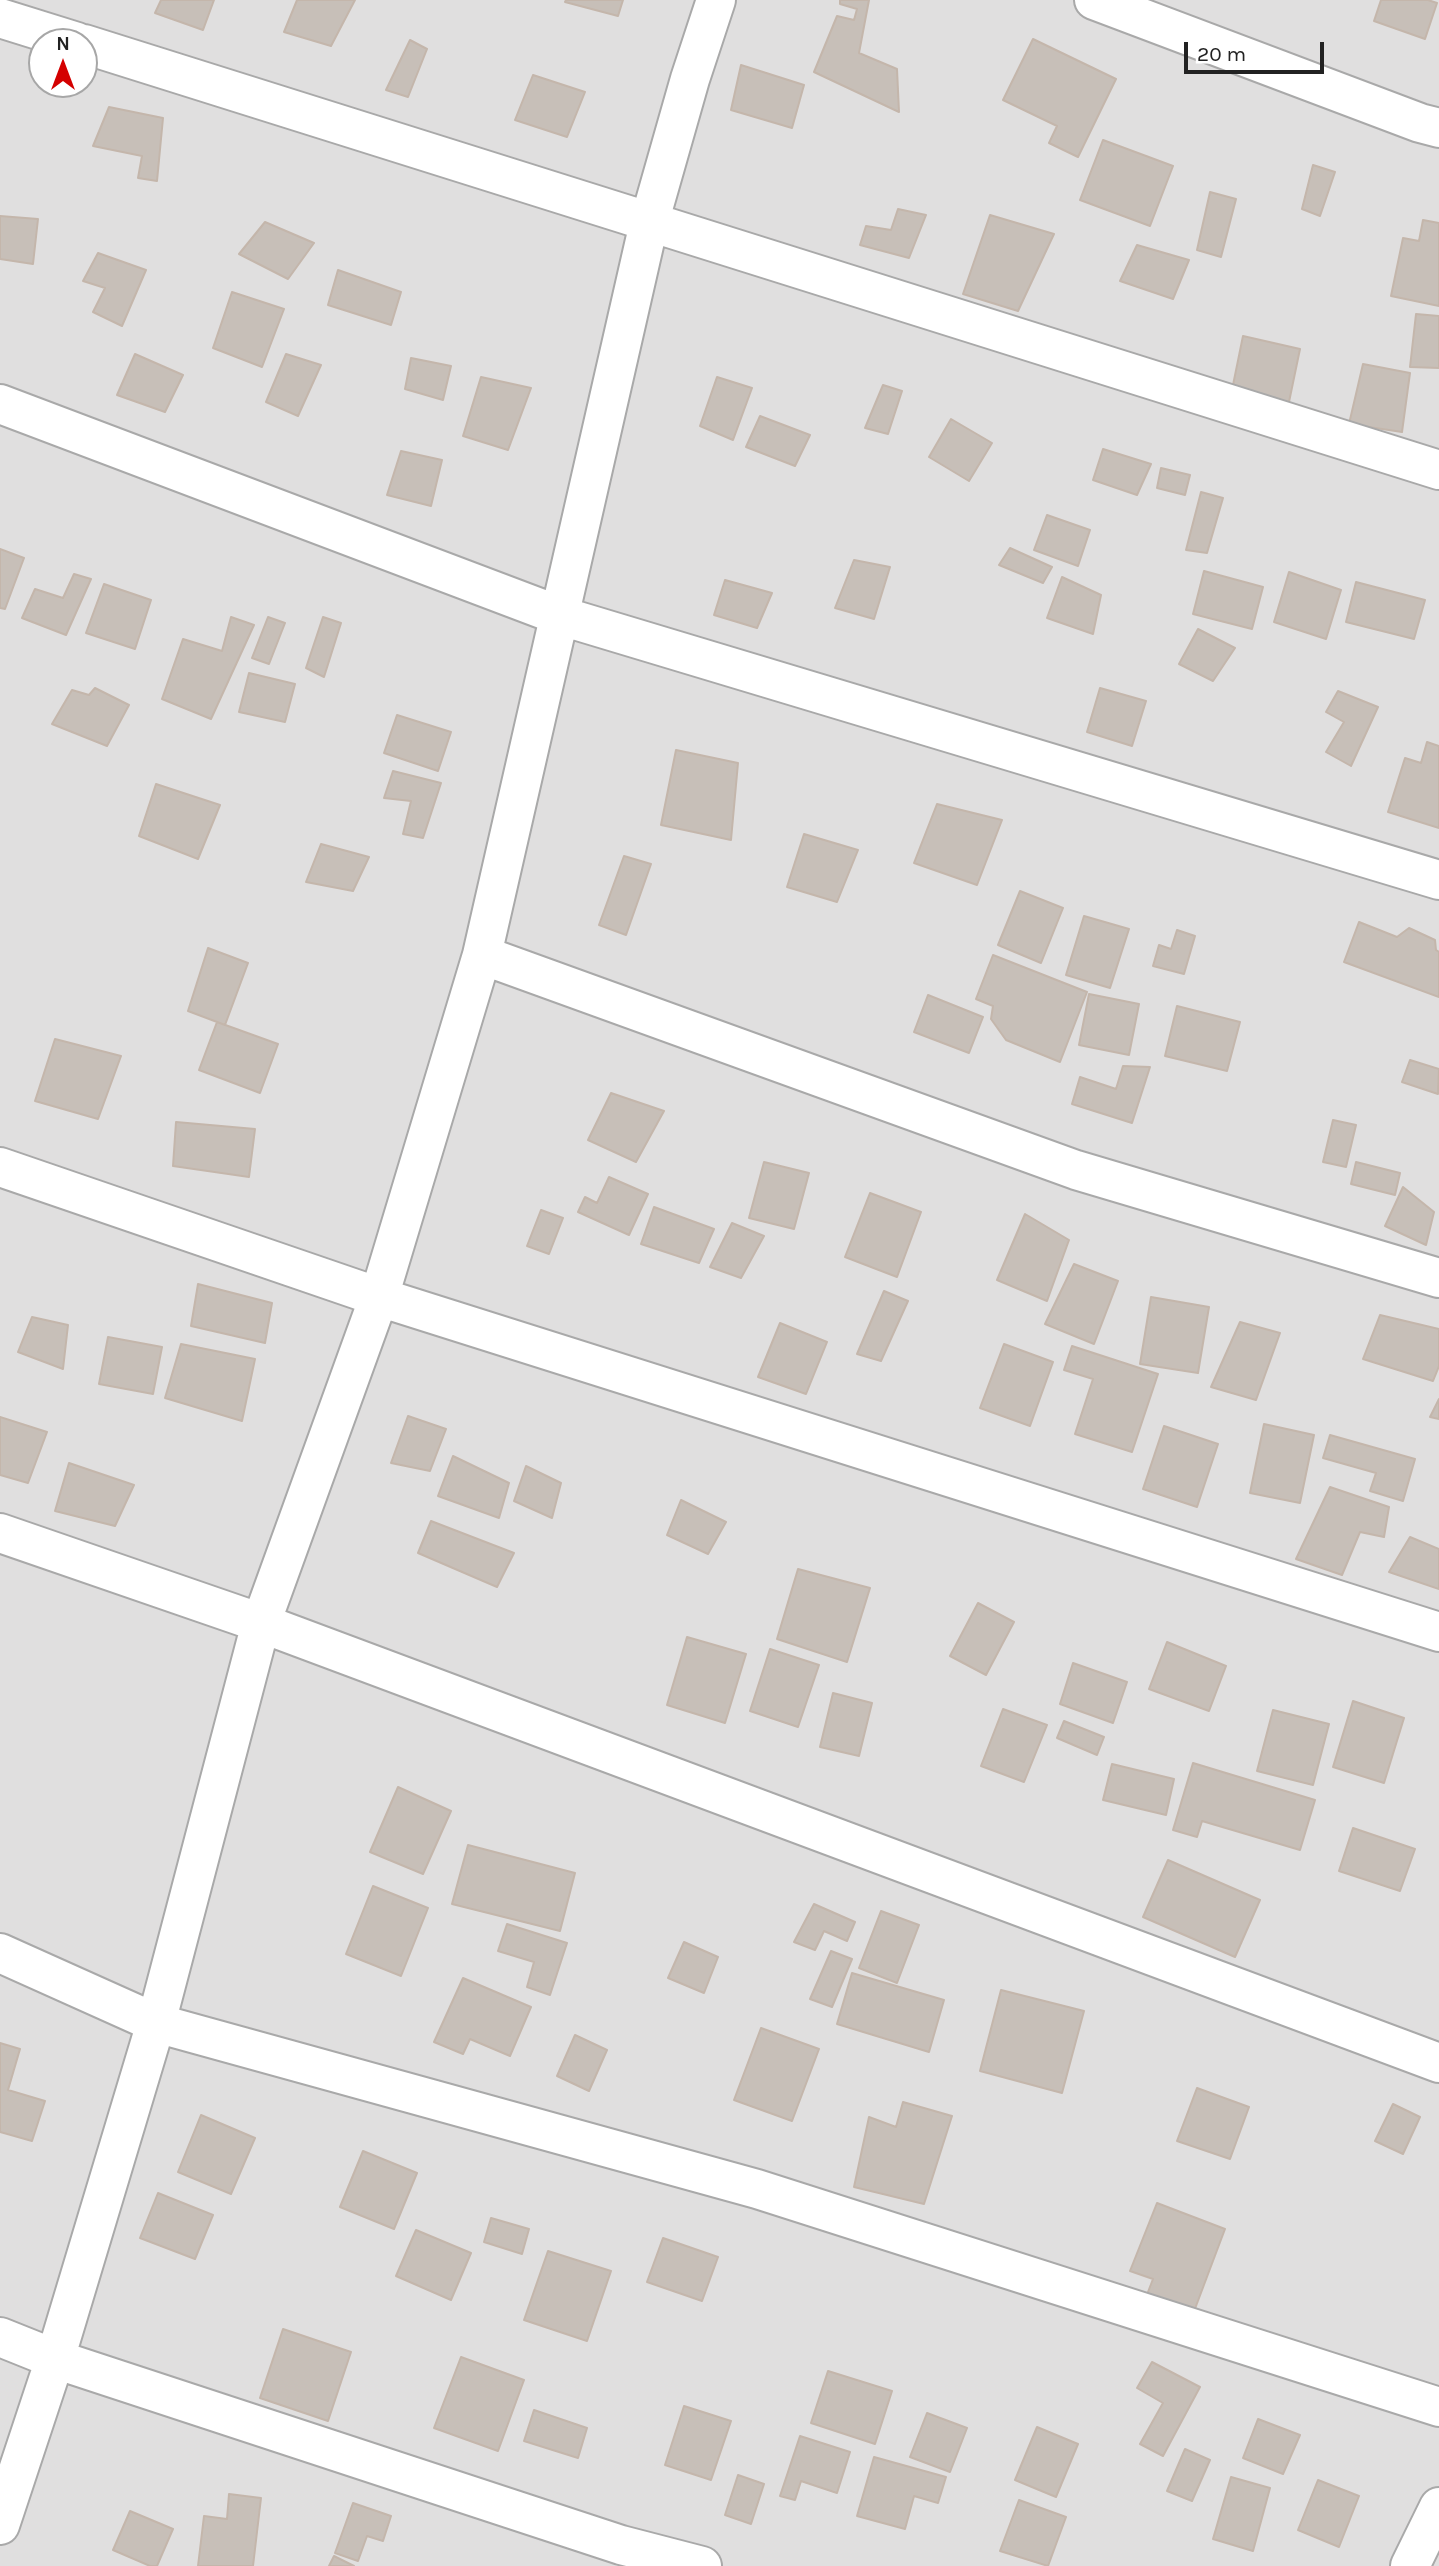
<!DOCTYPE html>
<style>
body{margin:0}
#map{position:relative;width:1439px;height:2566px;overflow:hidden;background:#f2efe9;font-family:Karla,sans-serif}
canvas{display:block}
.north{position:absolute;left:28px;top:28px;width:70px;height:70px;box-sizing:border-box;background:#fff;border:2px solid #a7a7a7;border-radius:50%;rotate:0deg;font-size:19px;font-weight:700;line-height:28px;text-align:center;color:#222}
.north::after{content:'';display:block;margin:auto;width:24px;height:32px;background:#d40000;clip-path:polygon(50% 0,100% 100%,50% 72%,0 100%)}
.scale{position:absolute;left:1184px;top:42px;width:140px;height:32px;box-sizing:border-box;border:4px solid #222;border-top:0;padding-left:9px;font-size:21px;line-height:24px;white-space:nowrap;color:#222;-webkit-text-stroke:5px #fff;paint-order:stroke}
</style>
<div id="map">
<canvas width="1439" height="2566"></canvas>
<div class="north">N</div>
<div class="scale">20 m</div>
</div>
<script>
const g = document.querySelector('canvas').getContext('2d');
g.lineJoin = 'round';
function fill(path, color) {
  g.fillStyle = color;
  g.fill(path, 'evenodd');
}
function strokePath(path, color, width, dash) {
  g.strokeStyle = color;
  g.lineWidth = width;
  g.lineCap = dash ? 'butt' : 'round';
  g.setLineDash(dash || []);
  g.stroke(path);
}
const residential = new Path2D(`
 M0,0H1439V2566H0ZM42,42H84V84H42Z`);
const building = new Path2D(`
 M161,0H214L203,30L155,13Z
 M297,0H355L331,46L284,32Z
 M566,0H623L618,16L565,2Z
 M840,0H869L859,53L897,69L899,112L814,72L837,16L854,20L857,9L840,4Z
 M1381,0H1428L1437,3L1425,39L1374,21Z
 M1033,39L1116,79L1078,157L1049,143L1057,126L1003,100Z
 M410,40L427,49L408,97L386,90Z
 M741,65L804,85L792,128L731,110Z
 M533,75L585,92L567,137L515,120Z
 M109,107L163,118L157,181L138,178L142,156L93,146Z
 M1103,140L1173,166L1150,226L1080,200Z
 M1313,165L1335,172L1320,216L1302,209Z
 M1210,192L1236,199L1221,257L1197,250Z
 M898,209L926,215L909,258L860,245L866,226L891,230Z
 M990,215L1054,234L1018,311L963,294Z
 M0,216L38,219L33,264L0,259Z
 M1423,220L1439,223V306L1391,296L1403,238L1419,241Z
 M265,222L314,243L288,279L239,254Z
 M1137,245L1189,260L1173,299L1120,281Z
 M98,253L146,270L122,326L93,312L105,288L83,281Z
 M338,270L401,292L391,325L328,305Z
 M232,292L284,309L262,367L213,348Z
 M1416,314L1439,316V368L1410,367Z
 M1243,336L1300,349L1289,402L1232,390Z
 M135,354L183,375L165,412L117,395Z
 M286,354L321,365L298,416L266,402Z
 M411,358L451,366L443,400L405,389Z
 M1363,364L1410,373L1402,432L1349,424Z
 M481,377L531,388L508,450L463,436Z
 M717,377L752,388L733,440L700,426Z
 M883,385L902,391L888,434L865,428Z
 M760,416L810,435L795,466L746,447Z
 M951,419L992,443L969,481L929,457Z
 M1103,449L1151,464L1137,495L1093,480Z
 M401,451L442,460L431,506L387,495Z
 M1161,468L1190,475L1185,495L1157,488Z
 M1201,492L1223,498L1207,553L1186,550Z
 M1047,515L1090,530L1078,566L1034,550Z
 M1010,548L1052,567L1043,583L999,565Z
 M0,549L24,558L5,609L0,608Z
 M854,560L890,567L874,619L835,608Z
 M1204,571L1263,587L1252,629L1193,614Z
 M1289,572L1341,590L1326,639L1274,622Z
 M74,574L91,579L66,635L22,618L35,589L63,598Z
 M1062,577L1101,595L1093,634L1047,618Z
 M725,580L772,593L757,628L714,615Z
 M1356,582L1425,600L1414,639L1346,622Z
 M104,584L151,600L135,649L86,633Z
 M231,617L254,625L211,719L162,699L183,639L222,651Z
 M268,617L285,623L269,664L252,658Z
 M323,617L341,623L324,677L306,668Z
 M1198,629L1235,648L1213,681L1179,664Z
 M249,673L295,684L285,722L239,712Z
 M95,688L129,705L107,746L52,724L72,690L89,695Z
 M1100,688L1146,701L1132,746L1087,732Z
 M1338,691L1378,707L1351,766L1326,752L1344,722L1326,712Z
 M397,715L451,732L438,771L384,753Z
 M1427,742L1439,746V828L1388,812L1405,758L1421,763Z
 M676,750L738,763L731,840L661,825Z
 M393,771L441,783L423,838L403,834L411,801L384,798Z
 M156,784L220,805L198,859L139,836Z
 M937,804L1002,820L977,885L914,863Z
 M804,834L858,850L837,902L787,887Z
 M321,844L369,857L353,891L306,882Z
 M624,856L651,864L626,935L599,925Z
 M1020,891L1063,908L1041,963L998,945Z
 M1084,916L1129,929L1110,988L1066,975Z
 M1359,922L1397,937L1409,928L1435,940L1436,950L1439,952V997L1344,962Z
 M1177,930L1195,936L1184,974L1153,966L1159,945L1171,949Z
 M208,948L248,963L225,1025L188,1011Z
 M993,955L1087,992L1060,1062L1006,1040L991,1019L993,1006L976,999Z
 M1089,994L1139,1004L1129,1055L1079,1045Z
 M928,995L983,1017L969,1053L914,1032Z
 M1177,1006L1240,1022L1227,1071L1165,1056Z
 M217,1022L278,1044L260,1093L199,1070Z
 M55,1039L121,1056L98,1119L35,1101Z
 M1410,1060L1439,1069L1438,1094L1402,1082Z
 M1123,1066L1150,1067L1132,1123L1072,1104L1080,1077L1116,1089Z
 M611,1093L664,1111L636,1162L588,1140Z
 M1333,1120L1356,1125L1346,1167L1323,1162Z
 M176,1122L255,1129L249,1177L173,1166Z
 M764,1162L809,1173L794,1229L749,1218Z
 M1356,1162L1400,1173L1395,1195L1351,1184Z
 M609,1177L648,1194L629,1235L578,1212L585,1197L597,1203Z
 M1403,1187L1434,1212L1426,1245L1385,1226Z
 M870,1193L921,1212L897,1277L845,1257Z
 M654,1207L714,1229L699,1263L641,1244Z
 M541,1210L563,1218L549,1254L527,1246Z
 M1025,1214L1069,1240L1047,1301L997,1280Z
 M732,1223L764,1236L741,1278L710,1267Z
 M1074,1264L1118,1281L1094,1344L1045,1324Z
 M198,1284L272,1303L265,1343L191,1326Z
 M884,1291L908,1301L881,1361L857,1354Z
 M1151,1297L1209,1307L1198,1373L1140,1364Z
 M1380,1315L1439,1329V1366L1433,1381L1363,1359Z
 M32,1317L68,1325L63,1369L18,1352Z
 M1240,1322L1280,1333L1256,1400L1211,1387Z
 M780,1323L827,1342L806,1394L758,1377Z
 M108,1337L162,1347L153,1394L99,1384Z
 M181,1344L255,1359L242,1421L165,1398Z
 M1004,1344L1053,1362L1030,1426L980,1408Z
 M1072,1346L1158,1374L1132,1452L1075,1434L1093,1379L1064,1370Z
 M1439,1399V1419L1430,1417Z
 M408,1416L446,1429L430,1471L391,1463Z
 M0,1417L47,1432L28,1483L0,1475Z
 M1264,1424L1314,1435L1300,1503L1250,1493Z
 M1164,1426L1218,1444L1197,1507L1143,1489Z
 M1330,1435L1415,1459L1403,1501L1370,1491L1376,1473L1323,1458Z
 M453,1456L509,1483L499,1518L438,1496Z
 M69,1463L134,1485L115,1526L55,1511Z
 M526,1466L561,1483L552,1518L514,1501Z
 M1330,1487L1389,1507L1384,1537L1360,1532L1342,1575L1296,1559Z
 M681,1500L726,1522L708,1554L667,1535Z
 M431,1521L514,1553L497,1587L418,1553Z
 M1410,1537L1439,1549V1589L1389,1572Z
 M798,1569L870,1588L847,1662L777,1639Z
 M978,1603L1014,1622L986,1675L950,1656Z
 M687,1637L746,1654L725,1723L667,1705Z
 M1167,1642L1226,1666L1209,1711L1149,1689Z
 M770,1649L819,1665L798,1727L750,1711Z
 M1073,1663L1127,1682L1113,1723L1060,1704Z
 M833,1693L872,1703L859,1756L820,1747Z
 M1353,1701L1404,1718L1384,1783L1333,1767Z
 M1003,1709L1047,1725L1024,1782L981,1766Z
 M1273,1710L1329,1724L1313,1785L1257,1771Z
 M1064,1721L1104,1737L1097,1755L1057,1738Z
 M1193,1763L1315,1800L1300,1850L1202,1821L1197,1837L1173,1830Z
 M1112,1764L1174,1779L1166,1815L1103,1800Z
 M398,1787L451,1811L423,1874L370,1852Z
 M1353,1828L1415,1849L1400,1891L1339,1871Z
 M468,1845L575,1873L560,1931L452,1904Z
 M1168,1860L1260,1900L1235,1957L1143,1917Z
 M373,1886L428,1908L401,1976L346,1954Z
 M814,1904L855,1922L847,1941L824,1931L815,1950L794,1942Z
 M881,1911L919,1925L897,1983L859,1968Z
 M507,1924L567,1943L550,1995L527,1987L534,1962L498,1951Z
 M684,1942L718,1957L704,1993L668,1978Z
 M831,1951L852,1959L832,2007L810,1999Z
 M852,1973L944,2000L929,2052L837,2024Z
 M463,1978L531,2007L510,2056L470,2039L463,2054L434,2042Z
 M1001,1990L1084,2011L1062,2093L980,2071Z
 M761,2028L819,2049L792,2121L734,2100Z
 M575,2035L607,2050L589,2091L557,2076Z
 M0,2043L20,2049L8,2090L45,2101L32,2141L0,2132Z
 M1197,2088L1249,2107L1230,2159L1177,2141Z
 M903,2102L952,2116L924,2204L854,2187L869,2117L896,2127Z
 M1393,2104L1420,2117L1403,2154L1375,2141Z
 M201,2115L255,2138L231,2194L178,2172Z
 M363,2151L417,2173L394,2229L340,2207Z
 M158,2193L213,2215L195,2259L140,2238Z
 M1157,2203L1225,2229L1190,2322L1143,2305L1153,2279L1130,2271Z
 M491,2218L529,2229L522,2254L484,2242Z
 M416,2230L471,2253L451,2300L396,2276Z
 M663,2238L718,2257L702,2301L647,2282Z
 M548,2251L611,2271L587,2341L524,2320Z
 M283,2329L351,2352L328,2421L260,2398Z
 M461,2357L524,2380L498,2451L434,2428Z
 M1152,2362L1200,2387L1163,2456L1140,2444L1163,2403L1137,2388Z
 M828,2371L892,2391L875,2444L811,2423Z
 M684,2406L731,2421L711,2480L665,2465Z
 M534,2410L587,2428L578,2458L524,2441Z
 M927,2413L967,2428L950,2472L910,2457Z
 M1258,2419L1300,2435L1283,2474L1243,2458Z
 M1037,2427L1078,2444L1056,2497L1015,2480Z
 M800,2436L850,2452L837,2493L801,2481L795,2500L780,2496Z
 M1185,2449L1210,2460L1192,2501L1167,2491Z
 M874,2457L946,2477L938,2503L914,2496L905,2529L857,2516Z
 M738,2475L764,2484L751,2524L725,2515Z
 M1231,2477L1270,2488L1253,2551L1213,2539Z
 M1318,2480L1359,2496L1339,2547L1298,2530Z
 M229,2494L261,2498L253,2566H198L204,2516L227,2519Z
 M1019,2500L1066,2517L1048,2566L1000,2551Z
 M353,2503L391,2516L383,2541L367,2536L358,2561L335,2553Z
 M130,2511L173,2529L157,2566H150L113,2550Z
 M334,2556L354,2566H329Z`);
const minor = new Path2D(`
 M1094,0L1420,123L1439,128
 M0,18L77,42
 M84,44L1439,470
 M0,404L558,615L1439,880
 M482,955L1076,1170L1439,1278
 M0,1167L379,1297L1439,1632
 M0,1533L261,1623L1439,2063
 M0,1953L156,2023L757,2189L1439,2407
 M0,2337L55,2359L621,2545L702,2566
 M0,2525L55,2359L156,2023L261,1623L379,1297L482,955L649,223L690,79L716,0
 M1410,2566L1439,2507`);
fill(residential, '#e0dfdf');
fill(building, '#c7bfb8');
strokePath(building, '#c4b6ab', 2);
strokePath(minor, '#a9a9a9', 42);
strokePath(minor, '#fff', 38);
</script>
